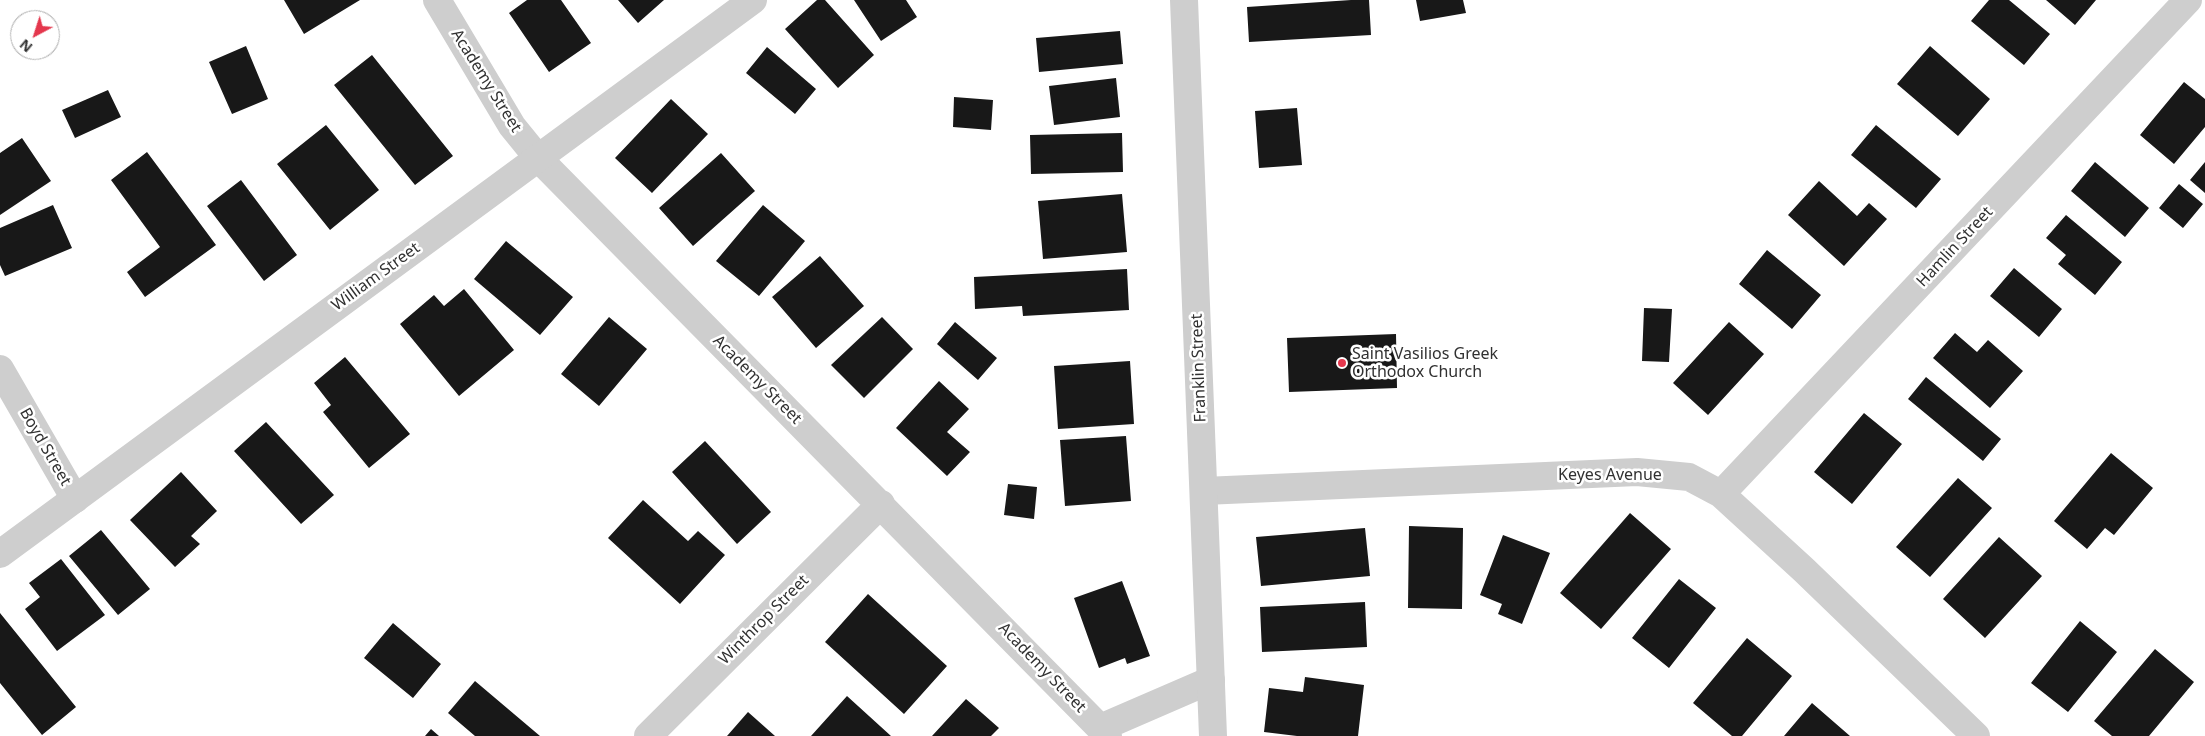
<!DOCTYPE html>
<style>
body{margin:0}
#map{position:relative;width:2205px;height:736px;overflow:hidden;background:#fff;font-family:"Noto Sans",sans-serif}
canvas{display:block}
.north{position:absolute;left:10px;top:10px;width:50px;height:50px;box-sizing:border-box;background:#fff;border:1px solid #adadad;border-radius:50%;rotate:220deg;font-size:14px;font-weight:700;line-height:20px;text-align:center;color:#313131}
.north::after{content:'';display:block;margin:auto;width:18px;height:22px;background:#e4374d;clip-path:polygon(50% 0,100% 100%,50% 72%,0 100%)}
</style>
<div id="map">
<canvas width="2205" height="736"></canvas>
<div class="north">N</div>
</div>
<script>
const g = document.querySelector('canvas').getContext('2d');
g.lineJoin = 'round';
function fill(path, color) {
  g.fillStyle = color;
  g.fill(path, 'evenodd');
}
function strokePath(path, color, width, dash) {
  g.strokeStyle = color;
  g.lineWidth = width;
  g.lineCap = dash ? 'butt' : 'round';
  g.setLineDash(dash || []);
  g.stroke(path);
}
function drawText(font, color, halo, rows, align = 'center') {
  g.font = font + ' "Noto Sans",sans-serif';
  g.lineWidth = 5;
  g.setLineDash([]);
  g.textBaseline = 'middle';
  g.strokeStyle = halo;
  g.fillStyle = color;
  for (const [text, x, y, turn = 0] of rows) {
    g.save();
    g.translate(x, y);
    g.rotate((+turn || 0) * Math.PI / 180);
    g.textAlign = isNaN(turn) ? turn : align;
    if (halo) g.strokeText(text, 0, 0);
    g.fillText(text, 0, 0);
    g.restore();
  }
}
const building = new Path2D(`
 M284,0H360L304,34Z
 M527,0H561L591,43L549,72L509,13Z
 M618,0H664L638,23Z
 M817,0H825L874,55L838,88L785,29Z
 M854,0H906L917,17L881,41Z
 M1351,0H1369L1371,35L1249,42L1247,7Z
 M1416,0H1463L1466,13L1420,21Z
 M1989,0H2009L2050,34L2024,65L1971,21Z
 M2046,0H2096L2075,25Z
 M1120,31L1123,64L1039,72L1036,38Z
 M246,46L268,99L232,114L209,62Z
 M1930,46L1990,99L1958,136L1897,84Z
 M767,47L816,89L795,114L746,73Z
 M372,55L453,156L415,185L334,85Z
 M1116,78L1120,117L1054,125L1049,86Z
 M2184,82L2205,99V127L2174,164L2140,135Z
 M108,90L121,117L75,138L62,110Z
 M954,97L993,100L991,130L953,127Z
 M671,99L708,134L652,193L615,158Z
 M1297,108L1302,165L1259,168L1255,111Z
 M326,125L379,190L330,230L277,164Z
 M1876,125L1941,179L1916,208L1851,155Z
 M1122,133L1123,172L1031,174L1030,135Z
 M22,138L51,181L0,215V153Z
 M147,152L216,245L145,297L127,272L160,247L111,180Z
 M721,153L755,191L693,246L659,208Z
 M2095,162L2149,208L2125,237L2071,191Z
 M2205,162V193L2190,180Z
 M241,180L297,255L264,281L207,206Z
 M1819,181L1857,216L1869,203L1887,219L1844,266L1788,215Z
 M2179,184L2203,204L2183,228L2159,208Z
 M1122,194L1127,252L1043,259L1038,201Z
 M53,205L72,248L5,276L0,265V228Z
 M763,205L805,241L759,296L716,261Z
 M2066,215L2122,262L2095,295L2058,264L2066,255L2046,238Z
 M506,241L573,297L540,335L474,279Z
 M1767,250L1821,295L1792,329L1739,284Z
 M820,256L864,306L816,348L772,297Z
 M2014,268L2062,309L2039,337L1990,296Z
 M1127,269L1129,310L1023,316L1022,306L975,309L974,277Z
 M464,289L514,350L459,396L400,324L434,295L444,306Z
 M1644,308L1672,309L1669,362L1642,361Z
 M609,317L647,349L599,406L561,374Z
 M882,317L913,349L864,398L831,365Z
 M955,322L997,358L978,380L937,344Z
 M1729,322L1764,354L1708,415L1673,383Z
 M1955,333L1977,352L1988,340L2023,371L1990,408L1933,358Z
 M1396,334L1397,388L1289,392L1287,338Z
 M345,357L410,434L369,468L323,412L331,405L314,383Z
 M1130,361L1134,424L1058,429L1054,366Z
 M1926,377L2001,439L1983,461L1908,399Z
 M939,381L969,409L947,432L970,452L947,476L896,428Z
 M1864,413L1902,444L1852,504L1814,472Z
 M266,422L334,495L301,524L234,451Z
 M1126,436L1131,501L1065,506L1060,440Z
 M705,441L771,512L737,544L672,472Z
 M2111,453L2153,488L2114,535L2105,528L2087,549L2054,521Z
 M181,472L217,511L191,536L200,544L175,567L130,520Z
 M1958,478L1992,508L1930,577L1896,547Z
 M1008,484L1037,487L1034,519L1004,515Z
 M643,500L688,541L698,531L725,555L680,604L608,538Z
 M1630,513L1671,549L1601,629L1560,593Z
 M1409,526L1463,528L1462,609L1408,608Z
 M1365,528L1370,576L1261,586L1256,537Z
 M101,530L150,589L118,615L69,556Z
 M1503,535L1550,553L1522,624L1498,614L1502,604L1480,595Z
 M1999,537L2042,576L1985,638L1943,599Z
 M61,559L105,615L57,651L25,609L40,597L29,583Z
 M1679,579L1716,608L1669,668L1632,638Z
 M1122,581L1150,656L1127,664L1125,658L1099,668L1074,598Z
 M868,594L947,666L904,714L825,642Z
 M1365,602L1367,647L1262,652L1260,607Z
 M0,613L76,707L42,735L0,683Z
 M2080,621L2117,652L2068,712L2031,683Z
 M393,623L441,664L413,698L364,658Z
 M1747,638L1792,676L1742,736H1732L1693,703Z
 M2155,649L2194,682L2149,736H2112L2094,721Z
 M1305,677L1364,685L1358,736H1297L1264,732L1269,688L1303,692Z
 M475,681L540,736H475L448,713Z
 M847,696L891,736H811Z
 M966,699L999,728L991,736H932Z
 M1812,703L1850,736H1784Z
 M748,712L775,736H727Z
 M431,729L439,736H425Z`);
const minor = new Path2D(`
 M437,0L512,126L538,158L1108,736
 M0,369L75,499
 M1204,491L1637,472L1689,477L1721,494L1804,570L1976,736
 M1721,494L2188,0
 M1100,728L1211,680
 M648,736L881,504`);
const tertiary = new Path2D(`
 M1184,0L1213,736
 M0,554L753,0`);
const markers = [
 [1342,363,5,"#e4374d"]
];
const streetNames = [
 ["Academy Street",486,81,58],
 ["Hamlin Street",1955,247,-47],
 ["William Street",376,277,-36],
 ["Franklin Street",1199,368,-92],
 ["Academy Street",757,380,45],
 ["Boyd Street",45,447,60],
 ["Keyes Avenue",1610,475],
 ["Winthrop Street",764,620,-45],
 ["Academy Street",1042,668,46]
];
const poiNames = [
 ["Saint Vasilios Greek",1352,354],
 ["Orthodox Church",1352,372]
];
fill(building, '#181818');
strokePath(minor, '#cecece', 28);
strokePath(tertiary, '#cecece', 28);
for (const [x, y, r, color] of markers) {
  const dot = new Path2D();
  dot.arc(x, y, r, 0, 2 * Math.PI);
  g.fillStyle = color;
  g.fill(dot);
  strokePath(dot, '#fff', 2);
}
drawText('16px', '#313131', '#fff', streetNames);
drawText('16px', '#313131', '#fff', poiNames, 'left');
</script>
